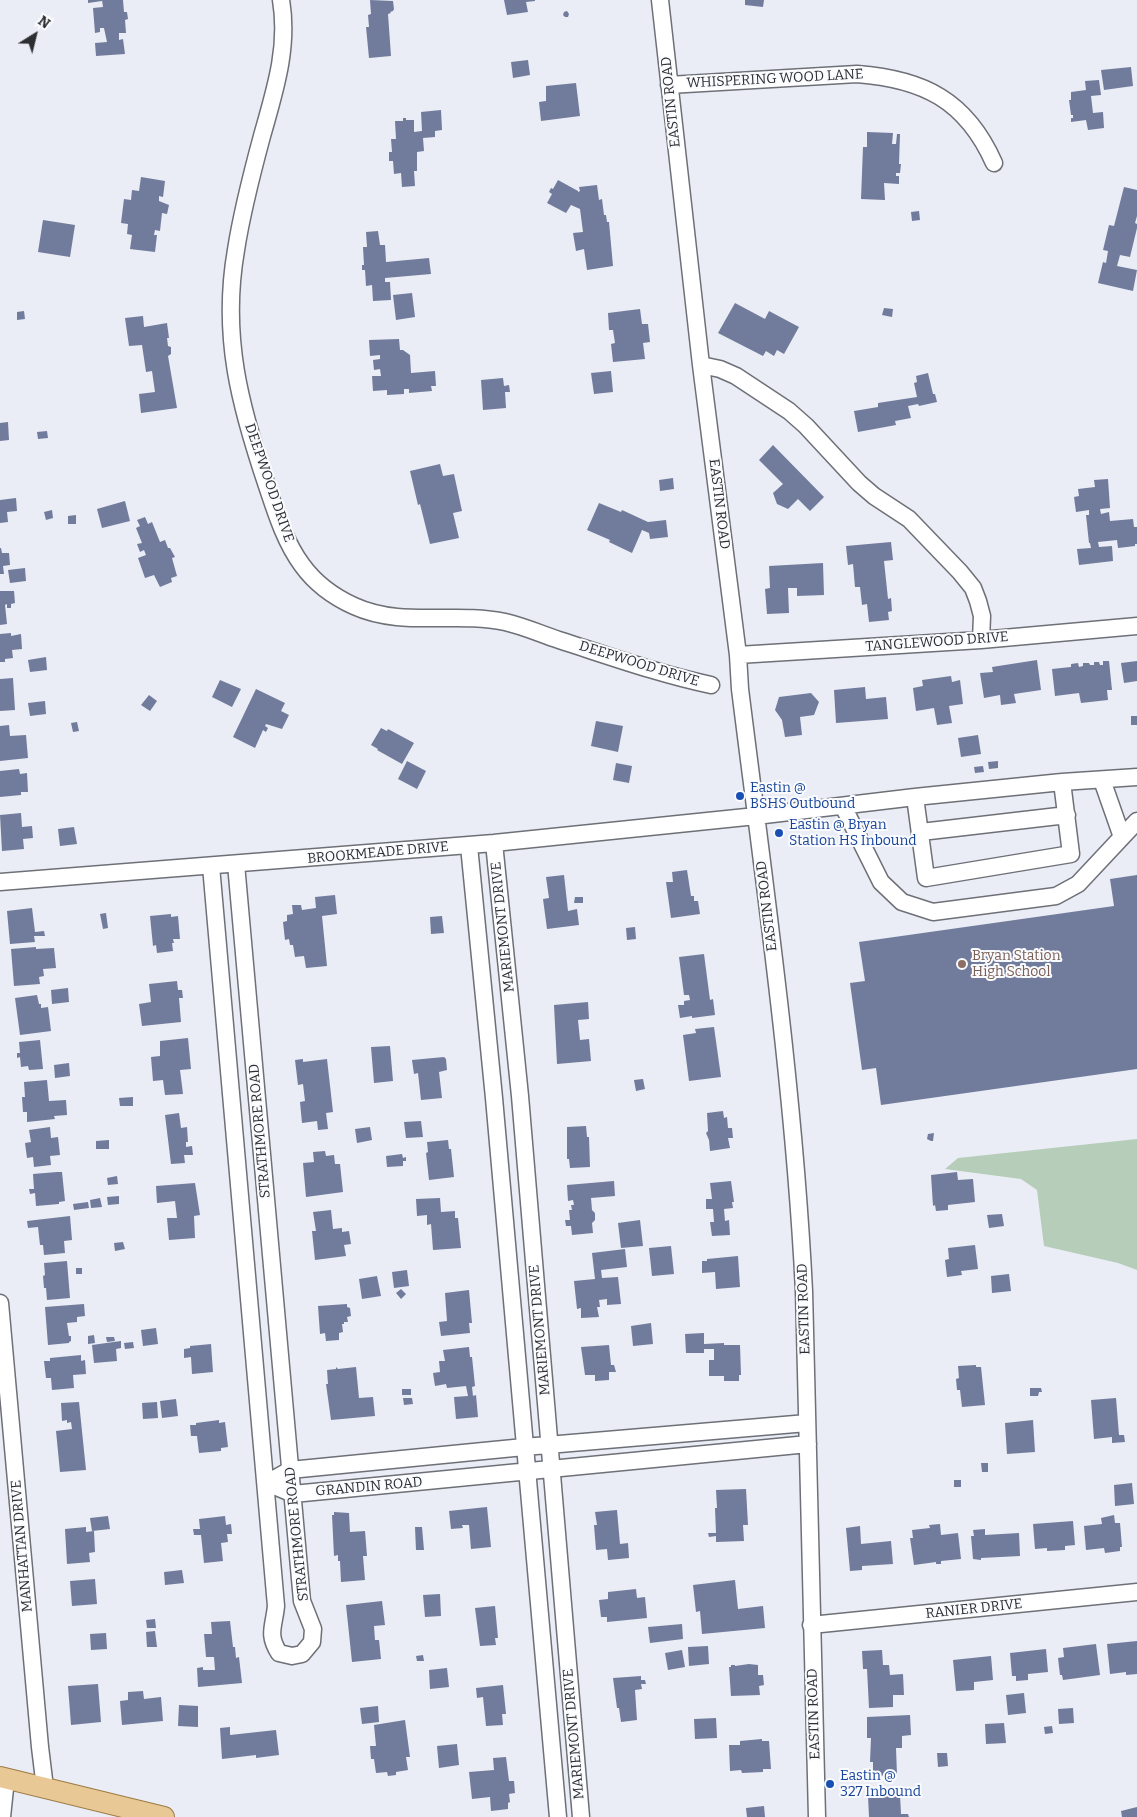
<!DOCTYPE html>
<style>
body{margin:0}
#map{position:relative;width:1137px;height:1817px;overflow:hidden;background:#eaedf5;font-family:Bitter,serif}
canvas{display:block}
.north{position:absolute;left:10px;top:10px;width:50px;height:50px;-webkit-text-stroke:4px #f9fbfe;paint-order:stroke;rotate:36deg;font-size:14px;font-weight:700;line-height:20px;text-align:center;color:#2d2e31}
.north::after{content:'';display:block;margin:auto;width:18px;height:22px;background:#2d2e31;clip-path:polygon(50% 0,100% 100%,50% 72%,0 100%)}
</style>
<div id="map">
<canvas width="1137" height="1817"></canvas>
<div class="north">N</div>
</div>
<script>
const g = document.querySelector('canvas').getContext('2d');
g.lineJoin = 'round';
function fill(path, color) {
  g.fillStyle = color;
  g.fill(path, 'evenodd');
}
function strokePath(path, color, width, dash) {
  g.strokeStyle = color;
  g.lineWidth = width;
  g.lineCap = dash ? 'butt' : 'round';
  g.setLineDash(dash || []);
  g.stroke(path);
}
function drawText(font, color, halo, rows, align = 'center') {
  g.font = font + ' Bitter,serif';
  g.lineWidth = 4;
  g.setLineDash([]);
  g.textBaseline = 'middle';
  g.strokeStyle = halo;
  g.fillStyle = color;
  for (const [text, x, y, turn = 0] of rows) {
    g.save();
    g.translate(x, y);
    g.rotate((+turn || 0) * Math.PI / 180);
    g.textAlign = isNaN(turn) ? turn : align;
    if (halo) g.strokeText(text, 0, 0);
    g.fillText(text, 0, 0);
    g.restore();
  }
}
const green = new Path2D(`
 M1137,1139V1270L1118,1263L1044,1246L1037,1190L1021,1179L945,1169L958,1158Z`);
const building = new Path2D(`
 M88,0H102V1L88,3Z
 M102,0H123L124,12H127L128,19L125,20L126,33H119V40L123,39L125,54L96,56L95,43L107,42L104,28H100V32L95,33L93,8L103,7Z
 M370,0L393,1L394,9L393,11L390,12L391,13L388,14L391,56L369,58L366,27H369L368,15L371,14Z
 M504,0H535V1L526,2L528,12L507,15Z
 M745,0H764L763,7L745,5Z
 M567,11L569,14L568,17H565L563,15L564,12Z
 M528,60L530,75L513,78L511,62Z
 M1131,67L1133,86L1104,90L1101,70Z
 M1099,80L1101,95L1091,96L1093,113L1103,112L1104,128L1088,130L1086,120L1071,122V118H1073V115H1071L1069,100H1071V92L1086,90L1085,81Z
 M576,83L580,116L541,121L539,102L546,101V86Z
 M441,110L442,130L435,131V137L423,138L424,151L417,152V171H414L415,186L402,187L401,173L394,174L393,161H389V152H392L391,139H396L395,121H403V118H406V120H414V132L422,131L421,112Z
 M867,132L893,133L892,144H896L897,134H900L899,164H901L900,173H896V176H899V184L884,183L885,200L861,199L863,147H867Z
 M141,177L165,181L163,197L159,196V201L169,205L167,214L162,213L160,231L155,230L154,235H157L155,252L130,249L132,235L127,234L128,224L121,223L124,199L131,200L132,190L139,191Z
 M558,180L578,191V192L580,191L579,187L597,185L599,200L602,199L604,215H606L607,222H609L613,266L587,270L584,249L576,251L573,233L583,232L580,209L571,205L566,213L547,203L552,194L549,192L551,188L553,189Z
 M1124,187L1137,190V216L1135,223L1137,224V228L1130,257L1120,255L1117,266L1137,270L1133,291L1098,283L1103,262L1106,263L1108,251L1103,250L1109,225L1114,226Z
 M919,211L920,220L912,221L911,212Z
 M43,220L75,225L70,257L38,252Z
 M378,231L380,245H385L386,262L429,258L431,274L385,278V282H390L391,300L373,301L372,285L366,286L365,270H362V265H364L363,247H367L366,232Z
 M412,293L415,317L396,320L393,295Z
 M735,303L765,319L769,311L799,327L784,354L777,350L774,356L766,351L763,356L718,333Z
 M884,308L893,309L892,317L882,315Z
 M640,309L642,324H648L650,342L643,343L645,359L613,362L611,344L615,343L613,330H609L608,313Z
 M24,311L25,319L17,320V312Z
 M143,316L144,327L167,323L169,338H167L168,346L171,347V354L168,356L177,408L141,413L139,394L155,392L152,371L146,372L142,345L129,346L125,318Z
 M399,339L400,350H403L410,355L411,373L435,371L436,386H431L432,391L409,393V389H404V394L387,395V390L373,391L372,376H381L380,369L374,370L373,360L380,359V355L370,356L369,340Z
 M611,371L613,392L594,394L591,373Z
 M928,373L933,394H935L937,402L919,406L918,404L908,406L911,418L895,421L896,425L858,432L854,411L878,407V403L917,397L914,383L917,382L916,376Z
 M503,378L504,386L509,385L510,392H505L506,408L483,410L481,380Z
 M8,422L9,440L0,441V423Z
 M47,431L48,438L38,439L37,432Z
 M773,445L824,497L810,511L798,499L788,509L777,504L773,493L783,484L759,460Z
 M440,464L443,476L454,474L462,511L453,513L459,538L430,544L420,504L418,505L410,471Z
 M673,478L674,489L660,491L659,480Z
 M1108,479L1110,508L1100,509L1101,514L1109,512L1110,521L1133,519L1134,527H1137V544H1135V546L1118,548L1117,540L1098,542L1099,547L1112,546L1113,561L1079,565L1077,549L1091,548L1090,543H1089L1086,515H1089V510L1076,512L1074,497L1079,496L1078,489L1095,487L1094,480Z
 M16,498L17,511L7,512L8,522L0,523V500Z
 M125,501L130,521L102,528L97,509Z
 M599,503L621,512L622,510L648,522L666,520L668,537L650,539L649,533L642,530L632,553L609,542L610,540L587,530Z
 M52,510L53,518L46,520L44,512Z
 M76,515V524H68V516Z
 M145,517L148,524L152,522L160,542L165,540L168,548H170L175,557L172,558L177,576L171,578L172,582L160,587L154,575L145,578L138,558L146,555L144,550L140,552L137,544L142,543L136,528L140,526L137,520Z
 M891,542L893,560L884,561L888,599L891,598L892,611L888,612L889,620L869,622L867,604L862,605L860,587H855L853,564L848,565L846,546Z
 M0,548H1L2,553H9L10,565L3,566L4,574H0Z
 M823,563L824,595L797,596V588H788L789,613L767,614L765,589L770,588L769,566Z
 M25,568L26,581L10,583L8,570Z
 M0,591H14L15,603L11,604V608H7V604L5,605L7,624L0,625Z
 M11,633V636L21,634L22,649L12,650L13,658L5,659V662H0V634Z
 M46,657L47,670L30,672L28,660Z
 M1037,660L1041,690L1014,694L1016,703L1001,705L1000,695L984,698L980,673L993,672L992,667Z
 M1103,661H1109L1112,690H1107L1108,700L1081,703L1079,693L1055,696L1052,669L1071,667V664L1078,663L1079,667L1083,666V663H1089L1090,665H1094V662H1099L1100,665H1103Z
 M1137,661V681L1124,683L1121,663Z
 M951,676L952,682L960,680L963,704L949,706L952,723L937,725L934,708L916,711L913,688L923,686L922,680Z
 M13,678L15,710L0,711V679Z
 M220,680L241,689L232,707L212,697Z
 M865,687L866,699L886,697L888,719L836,723L834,690Z
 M256,689L285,703L281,711L289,715L282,729L266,724L265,726L268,728L266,732L263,730L255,748L233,737Z
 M811,693L819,702L814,715L800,717L802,735L785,737L782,720L775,710L779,697Z
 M149,695L157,701L150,711L141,705Z
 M45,701L46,714L30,716L28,703Z
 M1131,716H1137V725H1131Z
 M596,721L623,726L618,752L591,746Z
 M77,722L79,731L73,732L71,723Z
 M9,725L10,736L26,735L28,758L0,761V726Z
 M381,728L387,731L388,729L414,743L402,764L377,750L378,749L371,745Z
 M978,735L981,754L961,757L958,738Z
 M407,761L426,771L417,789L398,779Z
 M998,761V768L989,769L988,762Z
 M616,763L632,766L629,783L613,780Z
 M983,766L984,772L975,773L974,767Z
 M19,769L20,774L27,773L28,792H21V795L0,797V771Z
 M21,813L22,827L32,826L33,838L23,839L24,849L2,851L0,815Z
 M74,827L77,844L60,846L58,829Z
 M687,870L691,896H694V901H698L700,914L671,918L666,882H673L672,872Z
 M564,875L568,911L577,909L579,925L547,929L543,899L549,898L546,877Z
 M1137,875V1069L881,1105L876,1068L862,1070L850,983L865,981L859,942L1114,906L1110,879Z
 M335,895L337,914L322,916L327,966L306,968L304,956L295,957L293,945H290L289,939L285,940L283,922L287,921V915L293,914L292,905H301L302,910L316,908L315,897Z
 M575,897H583V903H574Z
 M32,908L35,932L44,931L45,936H34L35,942L10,944L7,911Z
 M106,913L108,928L103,929L100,914Z
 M171,914V917L178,916L180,939H173L174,943H172L173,951L157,953L156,945L153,946L150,916Z
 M442,916L444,933L431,934L430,917Z
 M635,927L636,939L627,940L626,928Z
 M36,947V949L54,948L56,968L43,969L44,976L39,977L40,984L14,986L11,949Z
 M704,954L710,1000L713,999L715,1015L692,1018V1016L680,1018L678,1005H684V1001L690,1000L689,995H684L679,957Z
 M177,981L178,990H182L183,998H179L181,1022L142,1026L139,1004L151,1002L149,984Z
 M68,988L69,1002L52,1004L51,990Z
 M37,995L39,1004H41V1008L48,1007L51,1031L20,1035L15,998Z
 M588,1002L589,1019L578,1020L580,1040L589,1039L591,1061L557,1064L554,1005Z
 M714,1027L721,1077L689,1081L683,1035L696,1033L695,1029Z
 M188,1038L191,1069L180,1070L183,1094L165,1095L163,1080L153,1081L151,1057L160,1056V1041Z
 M40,1040L43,1069L29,1070L28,1066L21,1067L20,1057L17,1058V1053H20L19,1042Z
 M390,1046L393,1081L374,1083L371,1047Z
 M444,1057L446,1059L447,1070L439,1072L442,1098L421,1100L418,1073L414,1074L412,1060Z
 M303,1059V1062L327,1059L333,1112L326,1113L328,1129L318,1130L317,1121L302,1123L300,1102L305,1101L303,1084L298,1085L295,1060Z
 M69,1063L70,1076L55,1078L54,1065Z
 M643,1079L645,1089L636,1091L634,1080Z
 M47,1080L49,1101L66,1100L67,1115L54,1116L55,1119L27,1122V1112H23L22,1097H25L24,1082Z
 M133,1097V1106H120L119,1098Z
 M723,1111L724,1118L727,1117L728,1128H732L733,1138H728L730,1148L710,1151L709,1140L706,1133L708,1131L707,1113Z
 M179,1113L181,1128L187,1127L188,1142H186V1147L192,1146L193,1155H184L185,1163L171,1164L165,1115Z
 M421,1121L423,1137L406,1138L404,1122Z
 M586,1126L587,1137H589L590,1167L570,1168L569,1159H567V1127Z
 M50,1127L51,1138L58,1137L60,1155L50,1156L51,1165L34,1167L33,1157L27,1158L25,1143L31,1142L29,1130Z
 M370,1127L372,1140L357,1143L355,1129Z
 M934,1133L933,1141H931L927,1139L928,1134Z
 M109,1140V1149H96V1141Z
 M448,1140L449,1149H451L454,1177L429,1180L426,1153L428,1152L427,1142Z
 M325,1151L326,1156L334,1155L335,1164H340L343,1192L306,1197L303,1163L314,1162L313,1152Z
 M402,1154L403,1158L406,1157V1161H403V1166L387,1167L386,1156Z
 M57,1172H62L65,1201L59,1202V1204L36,1206L35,1193L30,1194L29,1189H34L33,1174Z
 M957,1172L958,1180L973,1179L975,1202L948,1205V1210L936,1211L935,1205L933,1206L931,1175Z
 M117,1176L118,1184L108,1185L107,1178Z
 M614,1181L615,1196L591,1198L592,1210L595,1213V1220L592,1223L593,1233L572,1235L571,1226H566L565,1220H570L569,1210H572L571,1205H574L573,1200L568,1201L567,1185Z
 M731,1181L734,1202H732L733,1208L724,1209L725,1221L729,1220L730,1235L712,1236L710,1222H714L713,1209H706V1199H712L710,1183Z
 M195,1183L200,1215L194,1216L195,1238L169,1240L167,1218H177L175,1201L157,1203L156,1186Z
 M119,1196V1204L108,1205L107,1197Z
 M100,1198L102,1207L91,1208L90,1200Z
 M440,1198L441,1212L455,1211V1218H458L461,1248L433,1250L431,1224L427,1225V1215L417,1216L416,1199Z
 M88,1202L89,1208L74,1210L73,1204Z
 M331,1210L333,1229L342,1228V1232L349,1231L351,1244L344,1245L346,1256L315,1260L312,1231H316L313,1212Z
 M1002,1214L1004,1226L989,1228L987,1215Z
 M70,1216L72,1240L64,1241L65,1253L44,1255L43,1245H40L38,1227L28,1228L27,1221Z
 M640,1220L643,1246L621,1248L618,1223Z
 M123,1242L125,1249L115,1251L114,1243Z
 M975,1245L978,1269L961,1271L962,1275L947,1277L945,1260L949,1259L948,1248Z
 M671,1246L674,1274L652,1276L649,1248Z
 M625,1249L627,1267L601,1270L602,1278L618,1277L621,1304L607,1305V1299L599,1300L600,1307H597L599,1317L581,1318V1308L577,1309L574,1281L595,1279L592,1253Z
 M738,1256L740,1287L716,1289L715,1272L702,1273V1261H707V1259Z
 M67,1261L70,1298L47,1300L46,1288H44L43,1276L45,1275L44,1263Z
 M76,1268H82V1274H76Z
 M407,1270L409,1286L394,1288L392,1272Z
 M1009,1274L1011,1291L992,1293L991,1276Z
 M377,1276L381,1296L362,1299L359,1279Z
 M401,1289L406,1294L401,1299L396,1293Z
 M469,1290L472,1323H469L470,1333L441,1336L439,1322L447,1321L445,1293Z
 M84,1304L85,1316L77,1317V1322L67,1323L69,1336H71V1341L69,1342V1343L48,1345L45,1307Z
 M347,1304V1307L350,1308L351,1316L347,1317L348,1322H344V1324H342L343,1332L339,1333V1340L326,1341L325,1333L320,1334L318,1306Z
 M651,1323L653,1344L633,1346L631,1326Z
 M156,1328L158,1344L143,1346L141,1330Z
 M704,1333V1344L724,1343V1345H740L741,1375H739V1381H724V1376H709V1360H714V1349H704V1353H686L685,1334Z
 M94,1335L95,1343L88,1344V1336Z
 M106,1337H114L115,1341L107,1342Z
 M121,1341V1348L116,1349L117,1361L94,1363L92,1345Z
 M133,1342L134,1348L125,1349L124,1343Z
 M211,1344L213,1372L192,1374L191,1357L184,1358V1349L190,1348V1346Z
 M609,1345L611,1365H614L616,1372H609V1380L595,1381V1375H585L581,1347Z
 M469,1347L470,1357H472L475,1386L472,1387L473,1396L476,1395L478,1417L456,1419L454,1397L468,1396L466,1386L447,1388L446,1384L435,1386L433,1373L440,1372L439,1361H445L443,1350Z
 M81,1355V1361L85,1360L86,1374L73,1375L74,1388L52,1390L51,1378H46L44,1361H50V1358Z
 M976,1365V1367H981L985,1405L962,1407L960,1390H957L956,1379L959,1378L958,1366Z
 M336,1367L338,1369L356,1367L359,1398L373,1397L375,1416L331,1420L326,1384H328L327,1370L336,1369Z
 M1030,1388H1041L1042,1392H1039L1038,1396H1030Z
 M402,1389H411V1395H402Z
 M403,1398H412L413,1404L404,1405Z
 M1116,1398L1119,1435H1124L1125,1442L1112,1443V1437L1094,1439L1091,1400Z
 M176,1399L178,1416L162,1418L160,1401Z
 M79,1402L86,1470L60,1472L56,1431L72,1429L71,1422L67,1423V1420L62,1421L61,1403Z
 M157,1402L158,1418L143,1419L142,1403Z
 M219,1420V1423L225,1422L228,1447L221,1448V1451L199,1453L197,1436H191L190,1425H196V1423Z
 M1033,1420L1035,1452L1007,1454L1005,1423Z
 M981,1463H988V1472H982Z
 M954,1480H961V1487H954Z
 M1132,1483L1134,1504L1115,1506L1114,1485Z
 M746,1489L748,1525H743L744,1541L716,1542V1536L709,1537L708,1533H716L715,1508H717L716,1490Z
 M487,1507L491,1547L471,1549L469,1525H462L463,1528L451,1529L449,1511Z
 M617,1510L620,1544L628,1543L629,1558L608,1560L607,1549L596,1550L594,1525H597L595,1512Z
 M334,1512L349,1513L350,1532L365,1531L367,1556H363L365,1580L341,1582L340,1561H338V1555L334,1556L332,1515H334Z
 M1114,1515L1115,1523H1120L1122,1547H1120V1551L1105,1553L1104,1548L1086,1550L1084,1526L1102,1524L1101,1518Z
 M108,1516L110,1529L92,1531L90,1518Z
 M225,1516L226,1525L231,1524L232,1534H227L228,1542L221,1543L223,1561L204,1563L201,1535H194L193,1529H200L199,1519Z
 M1073,1521L1075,1545L1065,1546V1550L1047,1551V1548L1035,1549L1033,1524Z
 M940,1524L941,1535L958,1533L961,1559L941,1561V1564H936V1562L914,1565L910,1538H913L912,1530L930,1528L929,1525Z
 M860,1526L861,1544L891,1541L893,1564L862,1566V1570L850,1571L846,1528Z
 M86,1527V1532L94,1531L95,1552L89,1553L90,1562L67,1564L65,1529Z
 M415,1527H422L424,1550H416Z
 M985,1529V1535L1019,1533L1020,1556L981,1558V1560L973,1559L971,1536H974L973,1530Z
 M182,1570L184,1583L165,1585L164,1572Z
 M95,1579L97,1604L72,1606L70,1581Z
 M735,1580L738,1609L763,1606L765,1628L702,1634L700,1611L696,1612L693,1585Z
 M636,1589L637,1598L645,1597L647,1618L607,1622V1617H601L599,1600L608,1599V1592Z
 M440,1594L441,1616L425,1617L423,1595Z
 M382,1601L385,1625L374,1626L375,1640H379L381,1659L352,1662L346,1605Z
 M495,1606L498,1638H495L496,1645L480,1646L475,1608Z
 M155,1619L156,1628H147L146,1620Z
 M230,1621L233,1647H235L236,1658L239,1657L242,1683L198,1687L197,1668L203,1667V1670H215L214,1657H206L204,1634H212L211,1622Z
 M682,1624L683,1639L650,1643L648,1627Z
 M155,1631L157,1647H147L146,1632Z
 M106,1633L107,1649L91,1650L90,1634Z
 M1137,1641V1674L1126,1675V1672L1110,1674L1107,1644Z
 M1096,1644L1100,1675L1063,1680L1062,1675H1060L1058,1658L1064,1657L1063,1648Z
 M708,1646L709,1664L689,1666L688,1647Z
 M1046,1649L1048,1672L1028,1674V1680L1016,1681V1676H1012L1010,1653Z
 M682,1650L685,1667L668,1670L665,1653Z
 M882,1650L883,1665H889L890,1675L903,1674L904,1695H893V1707L869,1708L867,1669H863L862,1651Z
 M423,1655L424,1661H417L416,1656Z
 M991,1656L993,1680L974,1682V1690L956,1691L953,1660Z
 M749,1664L758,1665V1675H763L764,1685L759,1686L760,1695L731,1696L729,1667H731V1665H735V1666Z
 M447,1668L449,1687L430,1689L429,1670Z
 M641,1676V1680H645L646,1684H641L642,1689L635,1690L637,1720L621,1722L619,1708H617L613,1678Z
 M98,1684L101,1722L71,1725L68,1686Z
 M503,1685L506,1714H502L503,1725L486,1726L483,1697L477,1698L476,1688Z
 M143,1691L144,1699L161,1697L163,1721L122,1725L120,1701L128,1700V1692Z
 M1024,1693L1026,1713L1008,1715L1006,1695Z
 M179,1705L198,1706V1727L178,1726Z
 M378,1706L379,1722L362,1724L360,1708Z
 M1073,1708L1074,1723L1059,1724L1058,1709Z
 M910,1715L911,1735L902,1736V1748H896L897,1775L873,1776V1762H870L871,1738H867V1717Z
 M716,1718L717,1738L695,1739L694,1719Z
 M405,1720L410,1757H406L408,1770L396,1772V1775L388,1776L387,1772L376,1773L374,1759H371L370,1746H376L374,1725Z
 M1004,1723L1006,1743L986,1744L985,1724Z
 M1052,1726L1053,1733L1045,1734L1044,1727Z
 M230,1727V1735L276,1730L279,1755L256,1758V1755L222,1759L220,1728Z
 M762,1739V1741H769L771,1769H763V1772L742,1773L741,1770L730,1771L729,1745H740V1741Z
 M457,1744L459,1765L439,1768L437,1746Z
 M937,1753H947L948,1766L938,1767Z
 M506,1757L509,1781H514L515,1793L509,1794L510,1802L508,1803V1809L491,1811L490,1797L472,1799L469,1772L494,1770L493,1758Z
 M900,1795L901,1814H908L909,1817H869L868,1796Z
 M764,1806L765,1817H747L746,1808Z
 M1137,1807V1817H1122L1121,1811Z`);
const minor = new Path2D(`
 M281,0C289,47 275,90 262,136C252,173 242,211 236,250C221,336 240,406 267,486C276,513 285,542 302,565C315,583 334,597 354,606C402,628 455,611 505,622C523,626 541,634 559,640C609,656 659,674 711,685
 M660,0L701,365L738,655L740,689C765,889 794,1089 804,1291L817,1817
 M669,85L857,74C923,79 966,100 994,163
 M701,365L720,369L736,376L789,411L806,426L859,483L874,496L909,519L960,572L973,588L978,601L982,616L981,640
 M738,655L981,640L1137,626
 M1102,780L1122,837
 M915,797L926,878L1071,854L1062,782
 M843,806L881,882L902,902L933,912L1056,896L1078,884L1137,821
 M921,832L1067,815
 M494,843L520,1096L581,1817
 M469,846L494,1098L558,1817
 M211,866L276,1606C274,1627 267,1634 279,1653L292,1656L302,1654L312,1642L313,1629L302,1601L236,864
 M0,882L494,843L756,816L915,797L1062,782L1137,777
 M0,1303L40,1747L45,1788
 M267,1483L290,1470L524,1447L807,1423
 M267,1483L293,1494L808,1444
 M811,1625L1137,1592
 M2,1817L6,1779`);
const major = new Path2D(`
 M0,1777L164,1817`);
const markers = [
 [740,796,5,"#1a4fb4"],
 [779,833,5,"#1a4fb4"],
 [962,964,5,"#8d6e63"],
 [830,1784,5,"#1a4fb4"]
];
const streetNames = [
 ["WHISPERING WOOD LANE",775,79,-3],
 ["EASTIN ROAD",671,102,-96],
 ["DEEPWOOD DRIVE",269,483,71],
 ["EASTIN ROAD",719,504,83],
 ["TANGLEWOOD DRIVE",937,642,-4],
 ["DEEPWOOD DRIVE",639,664,17],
 ["BROOKMEADE DRIVE",378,853,-5],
 ["EASTIN ROAD",767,906,-97],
 ["MARIEMONT DRIVE",503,927,-96],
 ["STRATHMORE ROAD",260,1131,-95],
 ["EASTIN ROAD",804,1309,-92],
 ["MARIEMONT DRIVE",540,1330,-95],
 ["GRANDIN ROAD",369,1487,-5],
 ["STRATHMORE ROAD",297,1534,-96],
 ["MANHATTAN DRIVE",22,1546,-95],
 ["RANIER DRIVE",974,1609,-6],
 ["EASTIN ROAD",814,1714,-92],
 ["MARIEMONT DRIVE",574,1734,-95]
];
const transitNames = [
 ["Eastin @",750,788],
 ["BSHS Outbound",750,804],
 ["Eastin @ Bryan",789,825],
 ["Station HS Inbound",789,841],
 ["Eastin @",840,1776],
 ["327 Inbound",840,1792]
];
const educationNames = [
 ["Bryan Station",972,956],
 ["High School",972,972]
];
fill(green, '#b6cdba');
fill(building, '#717b9c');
strokePath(minor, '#6e7077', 19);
strokePath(major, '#9c7b43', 22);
strokePath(minor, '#fff', 16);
strokePath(major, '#e8c894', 20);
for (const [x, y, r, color] of markers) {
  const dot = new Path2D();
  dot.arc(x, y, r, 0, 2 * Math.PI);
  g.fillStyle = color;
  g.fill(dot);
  strokePath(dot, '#f9fbfe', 2);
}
drawText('14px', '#2d2e31', '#f9fbfe', streetNames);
drawText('14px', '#164399', '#f9fbfe', transitNames, 'left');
drawText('14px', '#785e54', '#f9fbfe', educationNames, 'left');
</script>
